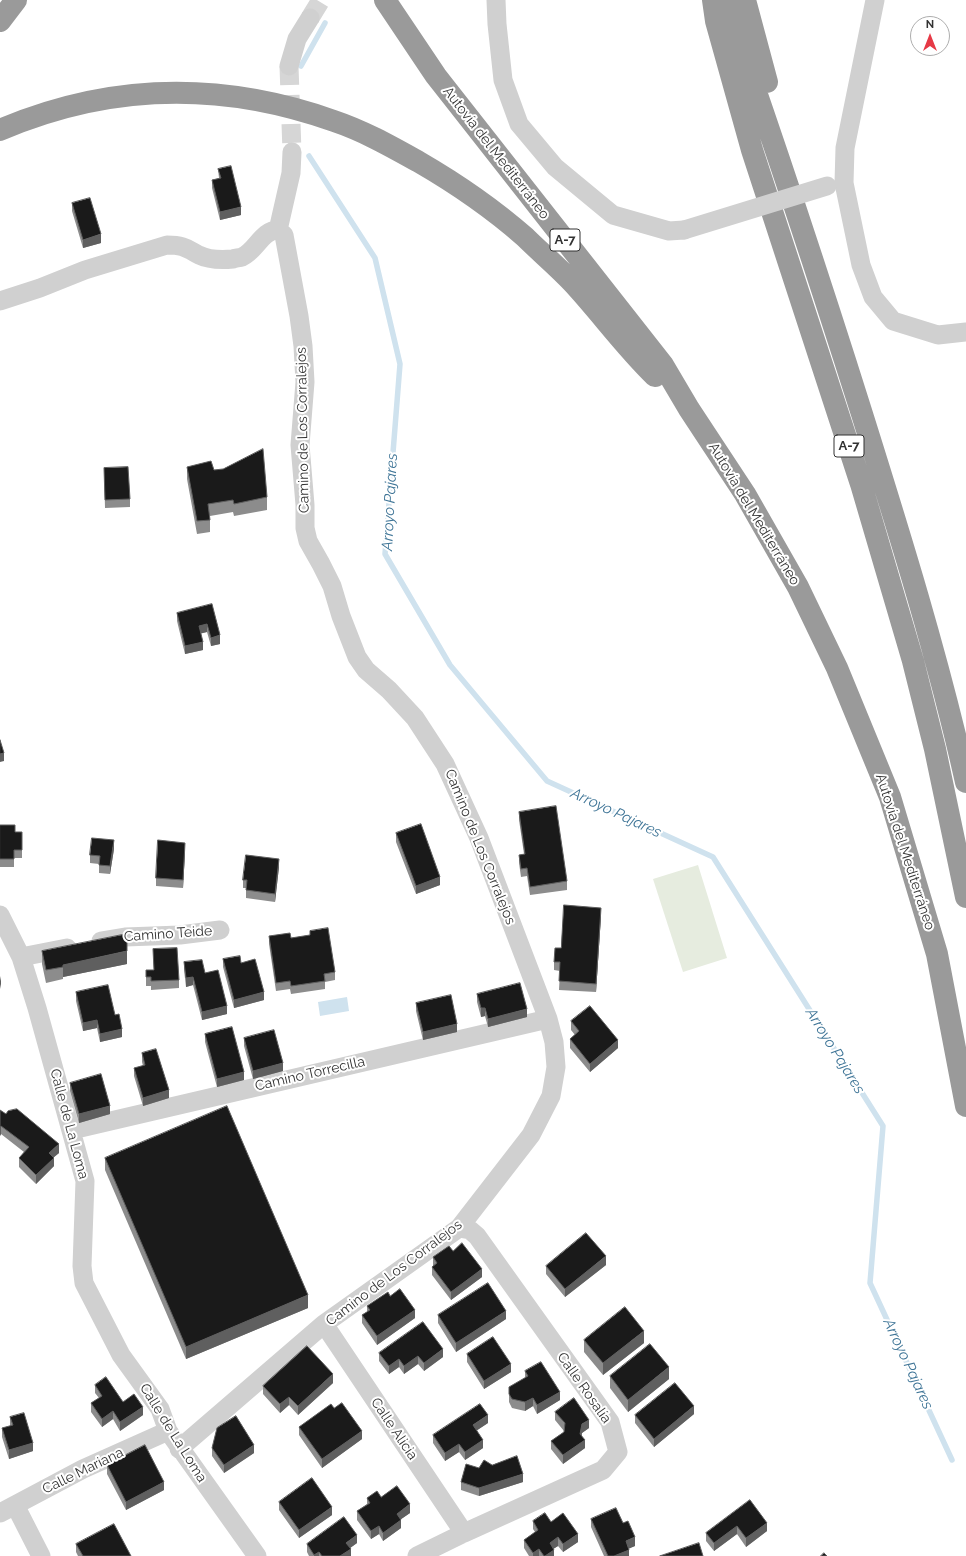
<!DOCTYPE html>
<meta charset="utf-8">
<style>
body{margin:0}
#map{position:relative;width:966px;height:1556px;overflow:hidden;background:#fff;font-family:Raleway,sans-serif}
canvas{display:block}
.north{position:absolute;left:910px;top:16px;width:40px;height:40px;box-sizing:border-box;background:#fff;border:1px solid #adadad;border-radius:50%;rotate:0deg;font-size:11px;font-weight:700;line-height:16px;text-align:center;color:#333}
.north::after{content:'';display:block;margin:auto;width:14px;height:18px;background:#e63946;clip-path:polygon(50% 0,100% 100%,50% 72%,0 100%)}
</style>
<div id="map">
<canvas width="966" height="1556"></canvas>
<div class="north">N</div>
</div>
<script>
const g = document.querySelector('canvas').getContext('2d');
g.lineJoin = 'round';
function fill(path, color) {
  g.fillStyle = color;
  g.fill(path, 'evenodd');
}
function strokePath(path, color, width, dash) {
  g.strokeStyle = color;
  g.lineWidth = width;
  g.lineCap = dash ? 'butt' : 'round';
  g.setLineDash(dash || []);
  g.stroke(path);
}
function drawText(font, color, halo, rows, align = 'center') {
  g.font = font + ' Raleway,sans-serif';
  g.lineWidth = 4;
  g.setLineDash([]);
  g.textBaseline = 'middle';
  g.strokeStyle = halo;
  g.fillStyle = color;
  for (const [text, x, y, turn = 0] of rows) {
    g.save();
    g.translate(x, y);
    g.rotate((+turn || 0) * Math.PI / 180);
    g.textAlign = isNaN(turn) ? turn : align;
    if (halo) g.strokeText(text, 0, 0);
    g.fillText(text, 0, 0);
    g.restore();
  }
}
const green = new Path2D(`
 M698,865L727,958L683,972L653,879Z`);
const water = new Path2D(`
 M347,997L349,1011L320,1016L318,1002Z`);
const stream = new Path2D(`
 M301,66L325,23
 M309,156L375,258L400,364L385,554L450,665L547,781L713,857L883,1126L870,1283L952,1460`);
const minorTunnel = new Path2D(`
 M310,18L321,0
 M289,66L292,152`);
const minor = new Path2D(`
 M496,0L497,24L503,80L519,124L555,167L613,215L669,231L684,230
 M875,0L845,148L844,183L861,265L873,297L893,321L938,335L966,332
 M289,66L297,39L310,18
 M278,230L291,173L292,152
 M0,301L40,288L85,270L167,245C183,245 186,248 199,255C209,260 222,260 233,259C235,258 239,258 242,257C256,251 262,230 278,230L284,235L299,316L303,346L305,382L300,445L305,505V528L308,541L321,564L332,586L341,616L357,657L366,670L389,690L415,718L445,764L479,838L548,1019L554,1042L556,1067L551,1096L531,1135L459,1228L324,1324L179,1449
 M0,915L21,957L37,1008L85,1181L82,1266L84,1283L121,1355L160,1409L168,1431L257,1556
 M101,941L125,937L180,935L220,930
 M21,957L67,948
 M72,1130L548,1019
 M324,1324L464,1533
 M15,1505L41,1556
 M0,1513L83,1469L168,1431
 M417,1556L464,1533L603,1470L618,1452L610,1422L477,1236L470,1230L459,1228`);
const motorway = new Path2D(`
 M385,0L436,76L663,365L689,409L745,494L798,587L837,668L890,797L937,954L966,1106
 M713,0L716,21L752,150L861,484L913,661L935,749L966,897
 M722,0L730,17C776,148 820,281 862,414C900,535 938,657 966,782
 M745,0L767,82
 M0,21L16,0
 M0,130C110,83 221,81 334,121C364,131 392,147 419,162C457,184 493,209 525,237C540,252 557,266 572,282C600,312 625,347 655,376`);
const minorBridge = new Path2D(`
 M684,230L827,186`);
const wall = new Path2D(`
 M218,169L241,215L220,220L212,188V180L219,178Z
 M72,203L101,243L83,248L72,211Z
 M187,467L214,470L267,497V510L234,516L233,512L210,516V532L197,534L187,479Z
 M104,468L130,499V507L105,508Z
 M212,604L220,644L211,646L207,632L201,633L203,650L185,654L177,621V613Z
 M519,812L567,881V890L530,895L527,876L521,877L519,863V855L524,854L519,820Z
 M0,825L15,832H22V858H14V867H0Z
 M396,833L440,885L416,894L396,842Z
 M114,849L110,874L99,873V864L90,863V855Z
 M185,851L183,888L156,886V878Z
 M279,867L275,902L246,898V888H243V880Z
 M601,916L596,992L559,990L560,971L554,970V962L561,948Z
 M310,931L335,972V980L325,982V989L291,994L290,989L276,991L269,944V936L291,938L310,935Z
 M153,949L179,980V988L151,990V986H146V970H154Z
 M42,951L127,964L63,977V979L46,983L42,964Z
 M223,959L241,963L264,1000L234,1008L223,967Z
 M184,962L205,973L227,1014L202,1020L193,985L186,987L184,970Z
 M76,992L115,1015L122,1037L100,1042L97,1028L83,1031L76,1001Z
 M477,994L527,1017L488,1027L485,1016L481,1017L477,1002Z
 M416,1003L457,1032L423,1040L416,1011Z
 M571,1021L618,1048L590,1072L570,1048V1039L575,1035L571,1030Z
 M205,1034L244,1080L217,1087L205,1042Z
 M244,1038L283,1071L253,1079L244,1046Z
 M142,1053L169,1098L143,1106L134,1076V1068L143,1066L142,1062Z
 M70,1083L110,1114L79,1123L70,1091Z
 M0,1110L59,1153L53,1158L54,1166L36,1184L19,1167V1158L24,1152L1,1134L0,1136Z
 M105,1158L308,1308L186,1359L105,1170Z
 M453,1251L482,1277L451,1300L432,1275V1267L433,1266V1257Z
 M606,1265L565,1297L546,1274V1266Z
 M390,1296L415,1318L377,1345L362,1323V1315L367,1312V1306Z
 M438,1315L506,1319L456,1352L438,1323Z
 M584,1340L644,1343L603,1375L584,1352Z
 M379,1353L443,1357L424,1371L418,1364L404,1374L399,1367L389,1374L379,1361Z
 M467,1354L511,1372L484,1389L467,1362Z
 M525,1371L560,1400L537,1414L533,1406L525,1411L512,1408L509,1402V1394L525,1378Z
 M610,1376L669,1379L628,1412L610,1388Z
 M333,1383L298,1415L289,1405L280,1413L263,1394V1386Z
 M95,1385L123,1402L143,1415L120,1431L113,1419L102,1427L91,1412V1403L99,1398L95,1393Z
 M334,1408L362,1439L322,1468L299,1435V1427Z
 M555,1412L589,1428L582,1433V1436L585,1448L563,1464L551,1449V1441L564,1432V1431L555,1420Z
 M694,1414L654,1447L635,1423V1415Z
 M10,1417L33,1451L9,1459L2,1437V1428L10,1426Z
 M488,1423L477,1430L483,1448L465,1460L459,1452L445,1461L433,1443V1435Z
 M212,1448L254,1453L224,1473L212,1456Z
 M107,1465L164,1490L126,1510L107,1474Z
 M492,1465L523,1482L479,1496L461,1490V1482L479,1468Z
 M381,1497L410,1513L401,1519V1528L383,1541L379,1534L371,1539L357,1520V1511L367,1504V1498Z
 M750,1500L767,1531L746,1547L737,1534L714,1551L706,1541V1533Z
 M279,1502L332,1515L299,1538L279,1510Z
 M591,1519L635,1546L629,1548V1556H604L591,1527Z
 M533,1521L551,1522L578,1542L563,1552L558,1546L553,1549L554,1556H529L524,1548V1540L535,1532L533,1529Z
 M357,1543L350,1548L351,1556H309L307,1552V1544Z
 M76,1544L131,1556H78L76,1552Z`);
const shadedWall = new Path2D(`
 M241,207V215L220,220V212Z
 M101,234V243L83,248V240Z
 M207,624V632L199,634V626Z
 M220,635V644L211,646V638Z
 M203,642V650L185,654V646Z
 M4,753V761L0,762V754Z
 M114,840V849L110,874V866Z
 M185,843V851L183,888V880Z
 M279,859V867L275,902V894Z
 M440,877V885L416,894V886Z
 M601,908V916L596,992V984Z
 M127,951V964L63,977V979V965Z
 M1,976V984L0,989V981Z
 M193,977V985L186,987V978Z
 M264,992V1000L234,1008V1000Z
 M227,1006V1014L202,1020V1012Z
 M481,1008H485V1016L481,1017Z
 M527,1009V1017L488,1027V1019Z
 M97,1020V1028L83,1031V1023Z
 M457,1024V1032L423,1040V1032Z
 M122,1029V1037L100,1042V1034Z
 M618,1040V1048L590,1072V1064Z
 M283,1063V1071L253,1079V1071Z
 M244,1072V1080L217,1087V1079Z
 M169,1090V1098L143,1106V1098Z
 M110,1106V1114L79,1123V1114Z
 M1,1126V1134L0,1136V1128Z
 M59,1144V1153L49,1161V1153Z
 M54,1158V1166L36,1184V1175Z
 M606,1256V1265L565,1297V1289Z
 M482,1269V1277L451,1300V1292Z
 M308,1295V1308L186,1359V1347Z
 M415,1310V1318L377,1345V1336Z
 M506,1311V1319L456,1352V1343Z
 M644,1331V1343L603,1375V1363Z
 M443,1349V1357L424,1371V1363Z
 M418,1356V1364L404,1374V1366Z
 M399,1359V1367L389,1374V1366Z
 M511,1364V1372L484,1389V1381Z
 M669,1367V1379L628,1412V1400Z
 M333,1374V1383L298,1415V1406Z
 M560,1392V1400L537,1414V1405Z
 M289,1397V1405L280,1413V1404Z
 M533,1398V1406L525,1411V1402Z
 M694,1406V1414L654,1447V1439Z
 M143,1407V1415L120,1431V1422Z
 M113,1411V1419L102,1427V1419Z
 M488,1415V1423L473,1433V1425Z
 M589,1420V1428L582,1433L580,1442V1434L582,1424Z
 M362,1431V1439L322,1468V1459Z
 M483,1440V1448L465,1460V1452Z
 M585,1440V1448L563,1464V1455Z
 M33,1443V1451L9,1459V1450Z
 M459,1444V1452L445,1461V1453Z
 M254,1445V1453L224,1473V1465Z
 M523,1474V1482L479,1496V1488Z
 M164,1482V1490L126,1510V1502Z
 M410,1504V1513L397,1522V1514Z
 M332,1507V1515L299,1538V1530Z
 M401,1520V1528L383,1541V1533Z
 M767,1523V1531L746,1547V1538Z
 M379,1526V1534L371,1539V1531Z
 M737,1526V1534L714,1551V1543Z
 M578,1534V1542L563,1552V1544Z
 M357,1535V1543L346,1551V1543Z
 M558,1537V1546L550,1551V1543Z
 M635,1537V1546L626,1550V1541Z
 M351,1549V1556H340Z
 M539,1549V1556H533V1553Z
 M554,1550V1556H545Z
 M629,1550V1556H614Z
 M319,1552V1556H314V1555Z`);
const building = new Path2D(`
 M231,166L241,207L220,212L212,180L221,178L218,169Z
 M90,198L101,234L83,240L72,203Z
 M263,449L267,497L234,504L233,500L208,504L210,520L197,521L187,467L211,461L214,470L223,469Z
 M128,467L130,499L105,500L104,468Z
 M212,604L220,635L211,638L207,624L199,626L203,642L185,646L177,613Z
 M0,740L4,753L0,754Z
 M556,806L567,881L530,887L527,868L521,869L519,855L525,854L519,812Z
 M421,824L440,877L416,886L396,833Z
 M0,825H15V832H22V850H14V859H0Z
 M92,838L114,840L110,866L99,865L100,856L90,855Z
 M158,840L185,843L183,880L156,878Z
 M246,855L279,859L275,894L246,890L247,880H243Z
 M564,905L601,908L596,984L559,981L560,962H554L555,948H561Z
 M328,928L335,972L324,974L325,981L291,986L290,981L276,983L269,936L290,933L291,938L310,935V931Z
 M127,934V951L63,965V967L46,970L42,951Z
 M177,948L179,980L151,981V977H146V970H154L153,949Z
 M240,956L241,963L255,959L264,992L234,1000L223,959Z
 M202,960L205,973L218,970L227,1006L202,1012L193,977L186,978L184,962Z
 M520,983L527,1009L488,1019L485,1008H481L477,994Z
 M108,985L115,1015L119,1014L122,1029L100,1034L97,1020L83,1023L76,992Z
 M451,995L457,1024L423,1032L416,1003Z
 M590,1006L618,1040L590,1064L570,1039L579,1031L571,1021Z
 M232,1027L244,1072L217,1079L205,1034Z
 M274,1030L283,1063L253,1071L244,1038Z
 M156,1049L169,1090L143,1098L134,1068L145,1065L142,1053Z
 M101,1074L110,1106L79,1114L70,1083Z
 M227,1106L308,1295L186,1347L105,1158Z
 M17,1109L59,1144L49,1153L54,1158L36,1175L19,1158L29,1147L1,1126L0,1128V1110L6,1114L8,1111Z
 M586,1233L606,1256L565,1289L546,1266Z
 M462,1243L482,1269L451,1292L432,1267L437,1263L433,1257L449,1246L453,1251Z
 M488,1283L506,1311L456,1343L438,1315Z
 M400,1289L415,1310L377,1336L362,1315L370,1310L367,1306L388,1292L390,1296Z
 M625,1307L644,1331L603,1363L584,1340Z
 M423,1322L443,1349L424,1363L418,1356L404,1366L399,1359L389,1366L379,1353Z
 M493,1337L511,1364L484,1381L467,1354Z
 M650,1344L669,1367L628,1400L610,1376Z
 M307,1346L333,1374L298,1406L289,1397L280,1404L263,1386Z
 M541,1362L560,1392L537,1405L533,1398L525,1402L512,1399L509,1394V1387L528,1376L525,1371Z
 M106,1377L123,1402L134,1394L143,1407L120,1422L113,1411L102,1419L91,1403L102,1396L95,1385Z
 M675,1383L694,1406L654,1439L635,1415Z
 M574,1398L589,1420L582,1424L580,1434L585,1440L563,1455L551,1441L564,1432L565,1423L555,1412Z
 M342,1403L362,1431L322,1459L299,1427L331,1404L334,1408Z
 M480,1404L488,1415L473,1425L483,1440L465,1452L459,1444L445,1453L433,1435Z
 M24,1413L33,1443L9,1450L2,1428L13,1425L10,1417Z
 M236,1416L254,1445L224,1465L212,1448L217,1428Z
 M145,1445L164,1482L126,1502L107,1465Z
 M517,1456L523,1474L479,1488L461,1482L466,1464L479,1468L484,1460L492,1465Z
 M312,1478L332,1507L299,1530L279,1502Z
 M397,1486L410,1504L397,1514L401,1520L383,1533L379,1526L371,1531L357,1511L370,1503L367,1498L377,1491L381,1497Z
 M750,1500L767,1523L746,1538L737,1526L714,1543L706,1533Z
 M616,1508L623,1523L628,1521L635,1537L626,1541L629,1550L614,1556H608L591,1519Z
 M545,1513L551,1522L563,1513L578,1534L563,1544L558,1537L550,1543L554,1550L545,1556H544L539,1549L533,1553L524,1540L538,1530L533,1521Z
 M344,1517L357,1535L346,1543L351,1549L340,1556H322L319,1552L314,1555L307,1544Z
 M114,1524L131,1556H83L76,1544Z
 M699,1543L703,1556H660Z
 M824,1553L827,1556H821Z`);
const shields = [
 [565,240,30],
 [849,446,30]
];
const shieldNames = [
 ["A-7",565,240],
 ["A-7",849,446]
];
const streetNames = [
 ["Autovía del Mediterráneo",496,153,52],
 ["Camino de Los Corralejos",303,430,-91],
 ["Autovía del Mediterráneo",754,514,59],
 ["Camino de Los Corralejos",480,847,68],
 ["Autovía del Mediterráneo",905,852,72],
 ["Camino Teide",168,934,-4],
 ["Camino Torrecilla",310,1074,-13],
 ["Calle de La Loma",69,1124,75],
 ["Camino de Los Corralejos",394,1273,-37],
 ["Calle Rosalía",584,1388,55],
 ["Calle Alicia",394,1429,56],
 ["Calle de La Loma",173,1433,58],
 ["Calle Mariana",83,1471,-26]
];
const waterNames = [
 ["Arroyo Pajares",390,502,-87],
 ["Arroyo Pajares",616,813,25],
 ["Arroyo Pajares",835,1051,58],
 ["Arroyo Pajares",908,1364,65]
];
fill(green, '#e6ecdf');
fill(water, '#cfe2ee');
strokePath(stream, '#cfe2ee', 5.5);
strokePath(minorTunnel, '#d6d6d6', 19, [19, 10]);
strokePath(minor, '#d0d0d0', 19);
strokePath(motorway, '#9a9a9a', 22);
strokePath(minorBridge, '#d0d0d0', 19);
fill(wall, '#8c8c8c');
fill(shadedWall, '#5f5f5f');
fill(building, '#1a1a1a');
strokePath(building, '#5f5f5f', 1);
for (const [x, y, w] of shields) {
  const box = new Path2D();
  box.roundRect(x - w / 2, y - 11, w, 22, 3);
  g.fillStyle = '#fff';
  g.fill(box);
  strokePath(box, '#333', 1);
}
drawText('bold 13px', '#333', null, shieldNames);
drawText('14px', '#333', '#fff', streetNames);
drawText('italic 15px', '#3f7597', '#fff', waterNames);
</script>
